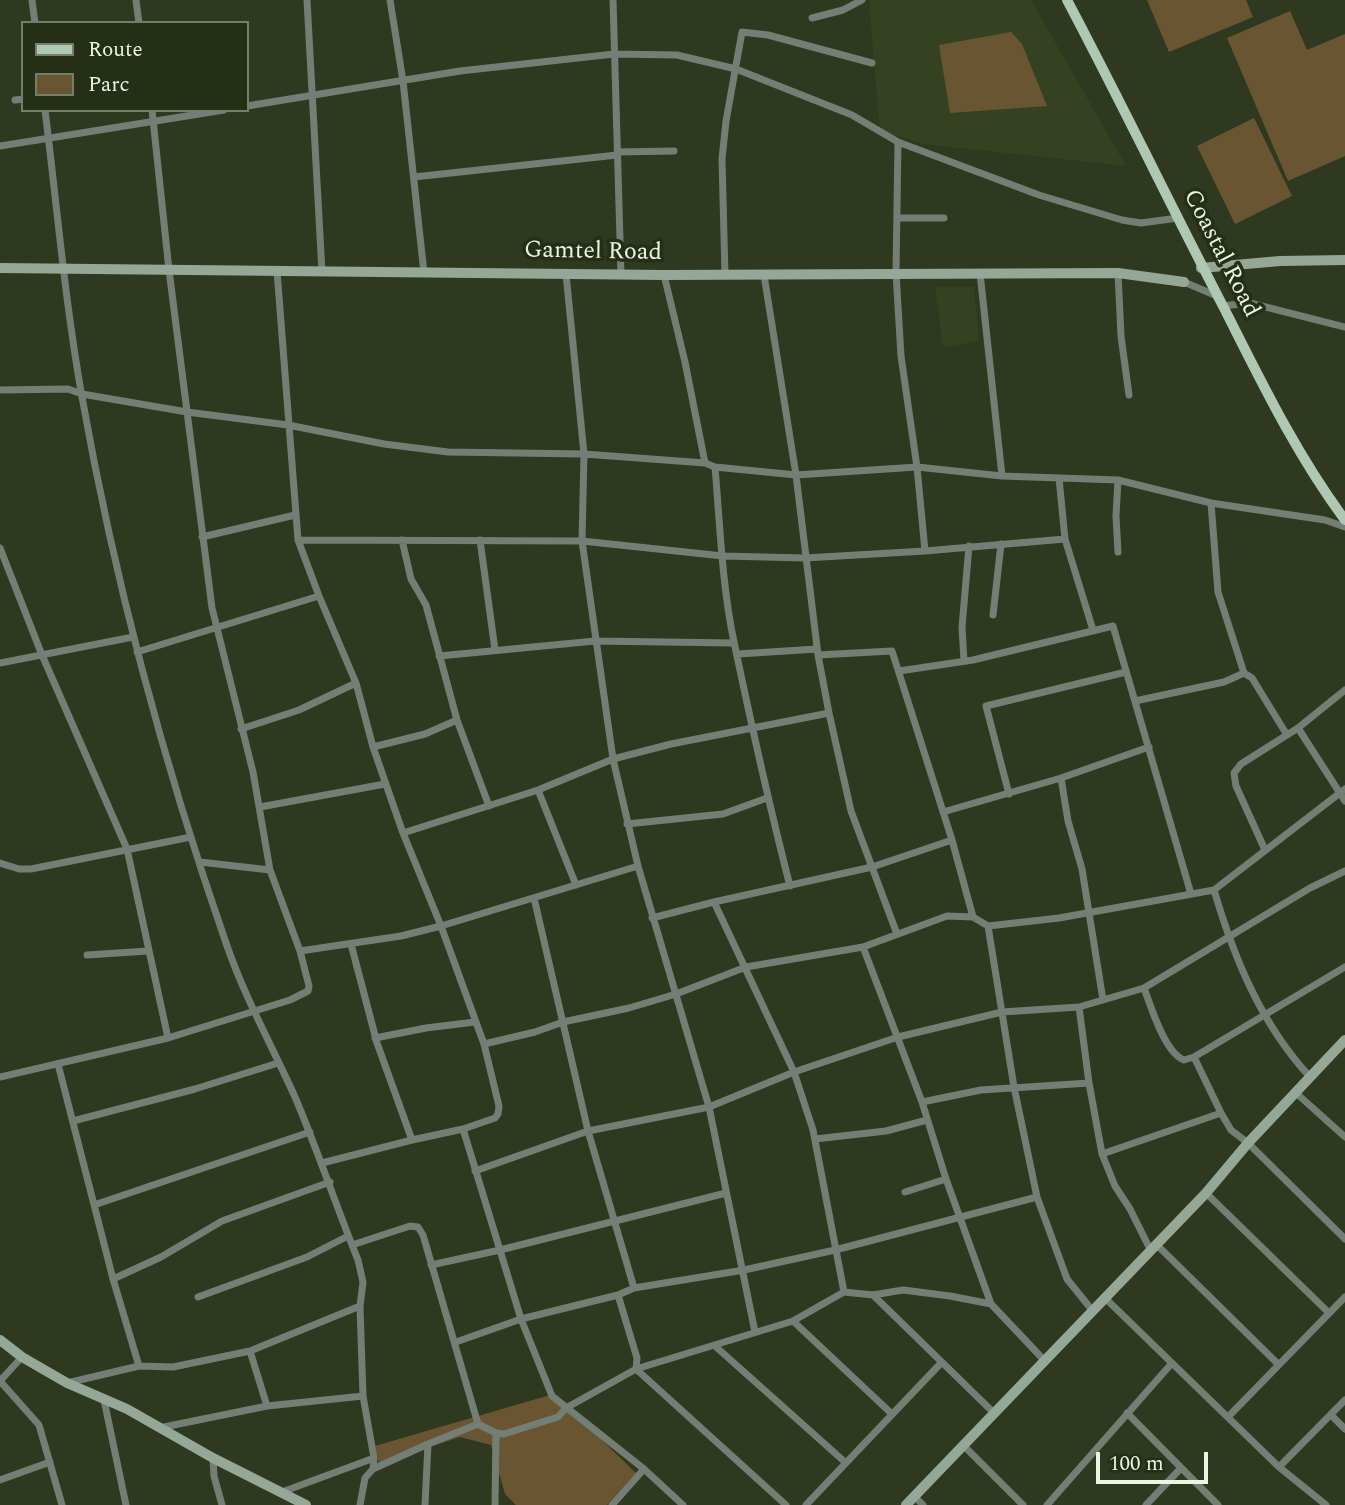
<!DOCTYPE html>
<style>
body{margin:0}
#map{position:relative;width:1345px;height:1505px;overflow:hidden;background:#2e391f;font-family:Spectral,serif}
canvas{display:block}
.legend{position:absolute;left:21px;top:21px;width:228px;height:91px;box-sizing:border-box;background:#252f15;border:2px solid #757e67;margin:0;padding:9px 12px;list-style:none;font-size:21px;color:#ecf4e3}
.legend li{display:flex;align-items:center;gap:14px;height:35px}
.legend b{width:35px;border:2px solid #757e67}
.scale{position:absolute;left:1096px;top:1452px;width:112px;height:32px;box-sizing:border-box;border:4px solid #ecf4e3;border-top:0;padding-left:9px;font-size:21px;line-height:24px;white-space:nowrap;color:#ecf4e3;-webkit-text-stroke:5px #252f15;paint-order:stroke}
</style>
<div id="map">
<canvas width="1345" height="1505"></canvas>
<ul class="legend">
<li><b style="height:9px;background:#afc8b4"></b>Route</li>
<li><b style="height:19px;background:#6a5533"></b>Parc</li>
</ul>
<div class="scale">100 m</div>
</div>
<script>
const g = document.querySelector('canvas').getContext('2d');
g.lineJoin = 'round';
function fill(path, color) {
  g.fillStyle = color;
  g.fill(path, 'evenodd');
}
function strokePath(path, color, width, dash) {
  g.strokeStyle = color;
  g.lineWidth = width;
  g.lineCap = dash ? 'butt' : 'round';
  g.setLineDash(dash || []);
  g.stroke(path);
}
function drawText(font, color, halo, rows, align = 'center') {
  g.font = font + ' Spectral,serif';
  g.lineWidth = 7;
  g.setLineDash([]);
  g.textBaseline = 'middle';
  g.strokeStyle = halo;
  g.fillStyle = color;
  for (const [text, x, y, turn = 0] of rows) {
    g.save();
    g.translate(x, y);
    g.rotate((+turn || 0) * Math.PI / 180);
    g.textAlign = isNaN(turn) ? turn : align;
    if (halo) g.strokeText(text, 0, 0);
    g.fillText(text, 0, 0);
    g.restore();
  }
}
const built = new Path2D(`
 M869,0H1031L1126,166L923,144L880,131Z
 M935,287H974L979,341L943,347Z`);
const green = new Path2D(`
 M1147,0H1246L1253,17L1169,52Z
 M1290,11L1307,50L1345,34V156L1288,181L1227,38Z
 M1011,32L1022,44L1047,106L950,113L939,45Z
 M1254,118L1292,196L1235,224L1197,146Z
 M550,1395L575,1414L636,1473L607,1505H516L505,1494L491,1445L460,1437L379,1464L375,1446Z`);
const street = new Path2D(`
 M32,0L35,23
 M136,0L139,23
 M307,0L322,272
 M390,0L403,81L424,273
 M613,0L621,274
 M812,18L843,10L862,0
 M15,100L23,99
 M247,106L460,71L614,54L677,55L736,69L852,115L898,142L1039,195L1122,220L1141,223L1178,218
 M45,110C57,206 65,302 82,397C115,583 164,765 226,943C244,996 272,1046 295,1097C318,1151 336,1206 358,1260L363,1282L360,1306L363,1396L374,1458L373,1469L365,1478L360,1505
 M898,142L896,273L901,356L917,467L925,551
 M0,146L224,110
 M617,152L674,151
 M414,177L617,155
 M897,218H944
 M277,271L298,540L319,596L356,683L373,747L403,833L441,926L484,1044L499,1106L498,1114L495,1118L463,1129L412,1140L322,1163
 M980,273L1002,476
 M1118,273L1121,336L1129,395
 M566,274L584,454L582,541L613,759L638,866L709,1107L755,1332
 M664,275L685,362L705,463
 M725,275L722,159L726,121L742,32L768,35L872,63
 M764,275L796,475L818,655L829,713L851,811L897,934
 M1184,282L1217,296
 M1222,306L1250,303L1345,327
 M0,390L68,389L82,394L187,412L288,425L384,444L448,452L584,454L705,463L715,467L796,475L917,467L1002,476L1118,480L1211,503L1325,520L1345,527
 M715,467C720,525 722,585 734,642C751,723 769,805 790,886
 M1059,478L1065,539L1093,630
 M1118,480L1116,516L1118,552
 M1211,503L1218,592L1244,673
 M202,537L295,515
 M298,540L582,541L723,556L805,558L925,551L1065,539
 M402,540L411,579L426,605L457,720L489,806
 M480,540L495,650
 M0,548L42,655L127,849L168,1038
 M993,615L1001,544
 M137,652L319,596
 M738,654L817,649
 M818,655L892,651L952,840L973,917
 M439,656L595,641L734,643
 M964,661L962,627L969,546
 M0,663L133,637
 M899,671L973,660L1113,626L1191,894
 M1135,701L1224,682L1244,673L1252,678L1287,735
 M1298,728L1345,801
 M241,729L299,710L356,683
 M373,747L425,734L457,720
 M1061,778L1068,821L1082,869L1103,1000
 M538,790L576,885
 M1009,794L986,706L1126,672
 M260,807L385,784
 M943,812L1061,778L1149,747
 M627,824L723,814L767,798
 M403,833L538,790L613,759L671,744L829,713
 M1265,850L1236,786L1234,773L1241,764L1298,728L1345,690
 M200,862L270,870
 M0,863L19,869H31L191,837
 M1214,890C1234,958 1261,1024 1310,1077
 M534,898L588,1131L634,1288
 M714,902L794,1072L813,1130L844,1292
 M652,918L714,902L872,867L952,840
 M988,926L1014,1087L1037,1197L1067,1279L1092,1310
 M351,944L377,1043L412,1140
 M863,947L922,1102L946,1179L991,1304L1044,1360
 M300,951L401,936L441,926L638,866
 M87,955L148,951
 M1144,988C1151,1007 1165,1053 1184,1060L1194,1057L1221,1113L1231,1130L1248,1143L1345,1239
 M1079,1007L1089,1083L1102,1154L1115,1186L1130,1209L1150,1249
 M375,1038L426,1028L475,1022
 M484,1044L535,1032L563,1022L629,1008L676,994L746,967L863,947L947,916L973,917L988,926L1059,918L1214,890L1345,789
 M1194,1057L1345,967
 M58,1064L113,1279L139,1366
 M0,1077L168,1038L290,1000L308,991L309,986L300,951L270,870L253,772L212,608L169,270L152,110
 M1296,1093L1345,1137
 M922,1102L981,1090L1089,1083
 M73,1121L195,1089L278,1063
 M463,1129L521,1319L552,1396L644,1469L683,1505
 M815,1139L886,1131L927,1120
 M1102,1154L1221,1113
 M475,1171L588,1131L709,1107L794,1072L898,1037L1002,1012L1079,1007L1144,988L1310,888L1345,871
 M905,1192L946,1179
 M1206,1193L1329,1313
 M94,1205L310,1132
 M1156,1244L1278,1364
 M352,1245L410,1226L418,1227L423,1235L478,1424L496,1433L504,1434L558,1417L566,1408L636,1369L793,1321L844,1292L873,1295L903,1290L950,1296L991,1304
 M431,1265L500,1250L726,1193
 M113,1279L161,1257L222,1221L330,1182
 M618,1295L637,1358L636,1369L786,1505
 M873,1295L994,1413
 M198,1297L307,1257L348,1236
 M1104,1297L1279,1467L1326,1505
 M793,1321L892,1414
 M456,1342L521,1319L618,1295L634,1288L744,1270L835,1250L1037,1197
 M715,1346L846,1463
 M0,1381L39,1425L62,1505
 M0,1381L22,1357
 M67,1383L139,1366L173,1367L250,1351L360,1306
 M104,1400L126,1505
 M267,1406L363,1396
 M1127,1413L1218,1505
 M1331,1415L1345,1429
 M1228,1417L1345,1297
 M159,1428L267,1406L250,1351
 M963,1445L1023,1505
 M213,1458L214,1476L222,1505
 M1279,1467L1345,1400
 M373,1469L428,1444L478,1424
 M0,1480L50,1462
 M282,1492L374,1458
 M914,1496L923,1505
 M425,1505L428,1444
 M495,1505L496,1433
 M612,1505L644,1469
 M806,1505L941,1363
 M1047,1505L1172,1363
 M1146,1505L1181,1468`);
const secondary = new Path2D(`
 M0,268L664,275L1118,273L1184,282
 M1201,268L1280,261L1345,260
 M0,1340L22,1357L67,1383L127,1409L213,1458L306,1505
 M906,1505L1206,1193L1248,1143L1345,1040`);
const primary = new Path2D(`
 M1067,0C1121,102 1171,206 1224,308C1261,381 1296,454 1345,520`);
const streetNames = [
 ["Gamtel Road",593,253,1],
 ["Coastal Road",1220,254,63]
];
fill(built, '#354221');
fill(green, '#6a5533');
strokePath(street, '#737f75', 7);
strokePath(secondary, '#95a898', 10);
strokePath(primary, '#afc8b4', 10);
drawText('24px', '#ecf4e3', '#252f15', streetNames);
</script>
